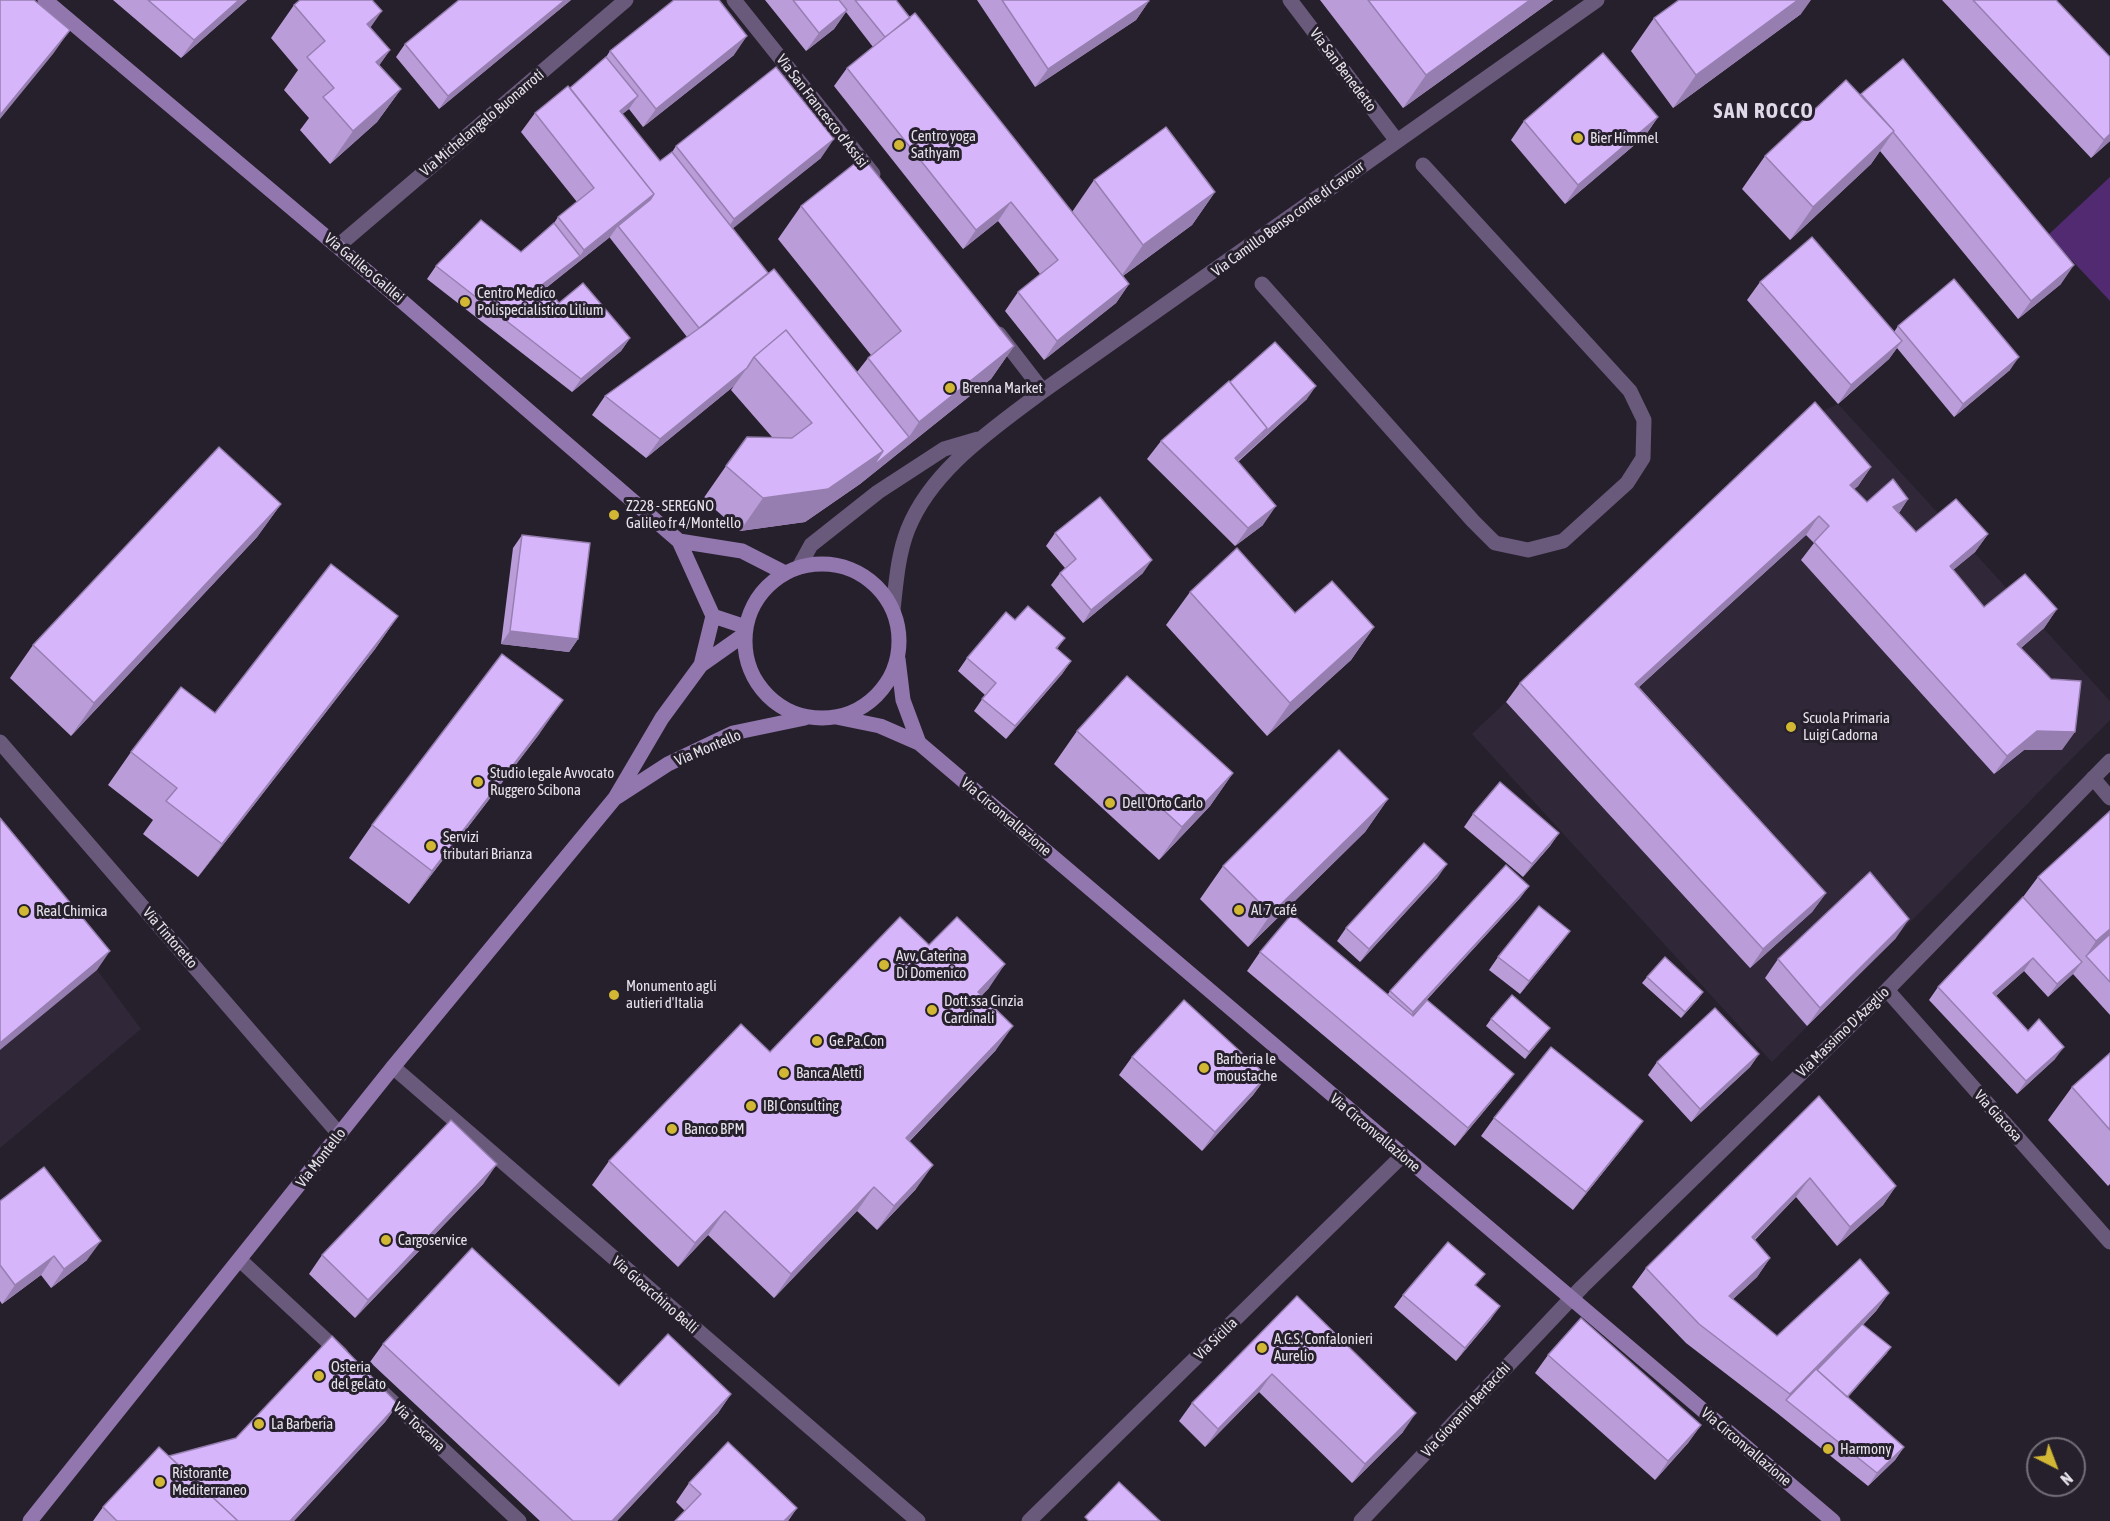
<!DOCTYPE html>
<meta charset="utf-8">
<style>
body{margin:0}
#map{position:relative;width:2110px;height:1521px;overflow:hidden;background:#26202c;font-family:"Asap Condensed",sans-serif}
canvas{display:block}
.north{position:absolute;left:2026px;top:1437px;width:60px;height:60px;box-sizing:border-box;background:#26202c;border:2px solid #736e78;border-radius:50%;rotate:138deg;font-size:16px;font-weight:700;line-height:24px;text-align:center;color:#e6e2ea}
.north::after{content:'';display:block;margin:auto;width:21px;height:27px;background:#d2b735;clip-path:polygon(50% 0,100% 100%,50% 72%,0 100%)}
</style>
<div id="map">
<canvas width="2110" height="1521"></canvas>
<div class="north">N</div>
</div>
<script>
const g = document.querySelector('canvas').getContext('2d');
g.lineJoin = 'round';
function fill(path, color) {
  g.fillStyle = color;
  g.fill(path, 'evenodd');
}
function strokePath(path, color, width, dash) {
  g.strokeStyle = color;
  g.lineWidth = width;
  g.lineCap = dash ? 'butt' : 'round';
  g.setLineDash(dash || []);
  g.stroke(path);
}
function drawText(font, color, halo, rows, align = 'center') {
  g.font = font + ' "Asap Condensed",sans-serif';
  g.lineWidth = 6;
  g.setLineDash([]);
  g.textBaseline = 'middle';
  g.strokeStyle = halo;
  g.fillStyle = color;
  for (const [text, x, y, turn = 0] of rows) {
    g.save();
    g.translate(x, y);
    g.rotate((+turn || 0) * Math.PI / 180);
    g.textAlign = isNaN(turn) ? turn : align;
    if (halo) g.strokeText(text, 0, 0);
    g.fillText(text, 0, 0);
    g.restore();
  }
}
const built = new Path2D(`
 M1838,404L2110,701V720L1772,1062L1472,734L1802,421Z
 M0,853L97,970L141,1029L0,1148Z`);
const green = new Path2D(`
 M2110,177V301L2048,235Z`);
const street = new Path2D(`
 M734,0L873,174
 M1290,0L1397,141
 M338,246L626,0
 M1262,284L1473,521L1495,543L1528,550L1563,541L1627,483L1643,458L1644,420L1630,391L1423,165
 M999,334L1043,391
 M799,567L811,545L878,492L944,449L978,439
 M893,610C896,583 898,554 908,529C932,469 993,429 1043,391L1597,0
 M0,742L340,1135
 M2093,778L2110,798
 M1887,990L2110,1242
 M393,1067L918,1521
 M240,1260L341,1354
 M383,1393L519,1521
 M1029,1521L1402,1156
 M1361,1521L1582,1287L1887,990L2110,761`);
const secondary = new Path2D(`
 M45,0L389,290L679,541L713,616L746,627
 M679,541L742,551L785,573
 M745 641a77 77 0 1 1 154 0a77 77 0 1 1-154 0Z
 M898,659L903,700L919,743
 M701,665L713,616
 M836,717L880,726L919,743L1833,1521
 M617,797L668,764L733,733L805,718
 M30,1521L393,1067L615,798L662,718L701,665L745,634`);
const wall = new Path2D(`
 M113,0H247L181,58Z
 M571,0L439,109L396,57L405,44Z
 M765,0H896L1072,212L1094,180L1215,192L1192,225L1123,276L1129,284L1116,303L1044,360L1005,311L1018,292L1040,274L998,221L963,249L834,86L847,68L873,47L846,12L834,29L806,51Z
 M977,0H1148L1149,1L1136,20L1035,87Z
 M1320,0H1553L1403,108Z
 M1942,0H2056L2110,57V141L2091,158Z
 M294,5L371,28L390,50L379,65L401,89L377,122L330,164L300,130L309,118L284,90L298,70L271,38Z
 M1801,14L1673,108L1631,51L1654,18Z
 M610,51L734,55L643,127L629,109L622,114L660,161L672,152L676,146L821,158L732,228L768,273L857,372L868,358L871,355L778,239L801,206L1014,346L991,379L860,484L805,522L740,531L703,499L726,466L772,437L731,390L734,386L646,458L592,415L605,396L687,337L610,238V237L546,288L559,303L630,338L621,351L572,392L427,279L436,266L521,252L554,223L558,217L577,202L521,132L535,113L570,88L606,57Z
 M1903,59L2061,284L2018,319L1880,151L1871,164L1790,240L1742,189L1765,156L1860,95Z
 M1658,117L1645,136L1565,204L1511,140L1524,121Z
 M1760,282L1894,332L1898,326L2010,370L1954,417L1897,348L1889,359L1838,404L1747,300Z
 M1230,382L1307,399L1238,462L1263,525L1235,546L1147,459L1161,441Z
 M1871,467L1858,486L1854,489L1867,502L1908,499L1899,513L1916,532L1988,534L1975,552L1953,570L1984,607L2057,609L2044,628L2021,648L2062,750H2024L1994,774L1801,560L1814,543L1806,535L1639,687L1826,893L1812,912L1750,968L1506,702L1520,683Z
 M281,504L257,537L71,736L10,678L33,645Z
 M1055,533L1143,573L1083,623L1051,585L1060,573L1065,568L1046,546Z
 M522,535L578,639L569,652L501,644L513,548Z
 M1190,592L1295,613L1374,627L1351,660L1267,736L1166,625Z
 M398,616L375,649L198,877L143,834L153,820L108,785L131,752L215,713Z
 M1015,620L1065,638L1057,649L1071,661L1062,674L1006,739L974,711L985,695L958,671L967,658Z
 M1077,731L1233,773L1210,806L1159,860L1054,764Z
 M540,733L409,904L349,858L372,825Z
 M1388,799L1365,832L1248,947L1200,899L1223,866Z
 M2110,811V1015L2073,974L2048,997L2024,971L1996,996L2055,1059L2017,1094L1929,1000L1938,987L2023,897L2038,877Z
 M1473,814L1559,833L1550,846L1523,877L1464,827Z
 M1438,877L1360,962L1337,941L1346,928Z
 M1529,886L1520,898L1413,1015L1514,1074L1500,1092L1455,1146L1247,971L1260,952L1388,994L1390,991Z
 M1570,931L1561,943L1520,994L1489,970L1498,957Z
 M1896,938L1807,1026L1765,978L1778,959Z
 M929,945L989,988L981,996L996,1050L909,1142L916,1189L877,1230L857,1211L774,1298L708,1235L678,1267L592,1185L609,1161Z
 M1647,977L1703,992L1698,999L1681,1018L1642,983Z
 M1491,1019L1550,1028L1525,1059L1486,1026Z
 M2110,1053V1184L2108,1186L2048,1120L2072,1087Z
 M1759,1054L1750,1067L1691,1122L1648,1075L1657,1062Z
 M1132,1057L1267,1076L1253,1095L1202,1151L1119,1075Z
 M1819,1096L1896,1186L1883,1205L1837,1246L1796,1197L1755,1240L1770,1258L1757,1277L1733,1299L1777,1336L1889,1293L1876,1311L1863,1325L1891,1347L1886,1354L1848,1397L1904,1447L1895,1460L1868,1486L1777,1413L1686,1343L1632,1287L1646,1268Z
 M1494,1118L1629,1140L1573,1210L1481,1136Z
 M484,1183L355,1318L309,1274L322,1255Z
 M0,1201L87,1260L51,1288L41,1275L2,1304L0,1301Z
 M1476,1286L1491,1319L1456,1361L1394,1307L1403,1295Z
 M1297,1296L1403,1432L1352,1483L1259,1392L1205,1447L1179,1421L1192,1403Z
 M383,1344L619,1386L731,1394L718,1413L617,1521H540L370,1362Z
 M1548,1355L1701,1425L1688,1443L1655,1480L1535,1373Z
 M398,1404L385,1422L294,1521H93L103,1507L169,1456Z
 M689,1483L797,1508L788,1521H675L685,1511L676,1502Z`);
const shadedWall = new Path2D(`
 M239,0H247L181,58L194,40Z
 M565,0H571L439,109L448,96Z
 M1530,0H1553L1403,108L1426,75Z
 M1798,0H1811L1801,14L1673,108L1696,75Z
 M1149,1L1136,20L1035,87L1048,69Z
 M847,10L834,29L806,51L819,33Z
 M382,11L359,44L367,24Z
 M70,30L53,54L0,119V115Z
 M747,36L734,55L643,127L656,109Z
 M390,50L367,83L376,62Z
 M401,89L377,122L330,164L353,131Z
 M638,96L629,109L611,123L620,111Z
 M1658,117L1645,136L1565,204L1578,185Z
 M1894,131L1871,164L1790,240L1813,207Z
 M2110,134V141L2091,158L2104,140Z
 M834,139L821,158L721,238L734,219Z
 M1215,192L1192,225L1120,278L1143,245Z
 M654,194L641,213L618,226L610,237L534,297L543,284L580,256L584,250Z
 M1011,202L998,221L963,249L976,230Z
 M2074,265L2061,284L2018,319L2031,301Z
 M1129,284L1116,303L1044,360L1057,341Z
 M630,338L621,351L572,392L581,379Z
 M1902,341L1889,359L1838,404L1851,385Z
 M1014,346L991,379L860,484L805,522L740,531L763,498L909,437L919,422Z
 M2019,357L2010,370L1954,417L1963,404Z
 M747,368L734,386L646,458L660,439Z
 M1316,386L1307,399L1221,476L1235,458Z
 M1871,467L1858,486L1837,504L1850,485Z
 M1908,499L1895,518L1893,507Z
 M281,504L257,537L71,736L94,703Z
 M1276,506L1263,525L1235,546L1248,528Z
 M1819,516L1806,535L1622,702L1635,684Z
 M1988,534L1975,552L1936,584L1950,566Z
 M1152,560L1143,573L1083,623L1091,610Z
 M2057,609L2044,628L2004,662L2017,644Z
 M398,616L375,649L198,877L222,844Z
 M1374,627L1351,660L1267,736L1290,703Z
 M510,631L578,639L569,652L501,644Z
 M1071,661L1062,674L1006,739L1015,726Z
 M563,700L540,733L409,904L432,871Z
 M2037,731L2075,732L2062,750H2024L1994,774L2007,756Z
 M1233,773L1210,806L1159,860L1182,827Z
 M1388,799L1365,832L1248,947L1271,914Z
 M1559,833L1550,846L1523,877L1532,864Z
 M1447,864L1438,877L1360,962L1369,949Z
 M1529,886L1520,898L1404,1024L1413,1012Z
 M1826,893L1812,912L1750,968L1763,949Z
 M1909,919L1896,938L1807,1026L1820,1008Z
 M2110,929V941L2086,956L2096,941Z
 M1570,931L1561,943L1520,994L1529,981Z
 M110,951L97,970L0,1050V1043Z
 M2033,958L2024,971L1984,1006L1993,993Z
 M2082,962L2073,974L2048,997L2057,984Z
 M1005,964L989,988L961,1017L978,992Z
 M1703,992L1698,999L1681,1018L1685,1012Z
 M1013,1026L996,1050L889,1162L906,1138Z
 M1550,1028L1545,1035L1525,1059L1529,1052Z
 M2064,1047L2055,1059L2017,1094L2026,1081Z
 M1759,1054L1750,1067L1691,1122L1700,1109Z
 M1514,1074L1500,1092L1455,1146L1468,1128Z
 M1267,1076L1253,1095L1202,1151L1215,1132Z
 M1643,1121L1629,1140L1573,1210L1586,1192Z
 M497,1164L484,1183L355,1318L368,1300Z
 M933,1165L916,1189L877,1230L894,1206Z
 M1810,1178L1796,1197L1739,1255L1752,1237Z
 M1896,1186L1883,1205L1837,1246L1850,1227Z
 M874,1187L857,1211L774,1298L791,1274Z
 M725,1211L708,1235L678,1267L695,1243Z
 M101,1241L87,1260L51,1288L64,1269Z
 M54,1256L41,1275L2,1304L15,1285Z
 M1770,1258L1757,1277L1716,1315L1729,1296Z
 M1889,1293L1876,1311L1812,1376L1786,1400L1790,1394Z
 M1500,1306L1491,1319L1456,1361L1465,1348Z
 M1891,1347L1886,1354L1837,1409L1842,1402Z
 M1272,1374L1259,1392L1205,1447L1218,1429Z
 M731,1394L718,1413L617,1521H612Z
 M398,1404L385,1422L294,1521H290Z
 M1416,1413L1403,1432L1352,1483L1365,1464Z
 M1701,1425L1688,1443L1655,1480L1668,1461Z
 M1904,1447L1895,1460L1868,1486L1877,1473Z
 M797,1508L788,1521H784Z`);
const building = new Path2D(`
 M0,0H34L70,30L0,115Z
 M148,0H239L194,40Z
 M300,0H372L382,11L367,24L390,50L376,62L401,89L353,131L323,97L334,88L307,57L325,41L294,5Z
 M459,0H565L448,96L405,44Z
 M674,0H719L747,36L656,109L610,51Z
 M793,0H839L847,10L819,33Z
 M855,0H896L910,18L885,37Z
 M1002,0H1148L1149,1L1048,69Z
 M1368,0H1530L1426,75Z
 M1679,0H1798L1696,75L1654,18Z
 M1973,0H2056L2110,57V134L2104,140Z
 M915,13L1129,284L1057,341L1018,292L1058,260L1011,202L976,230L847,68Z
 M1603,53L1658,117L1578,185L1524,121Z
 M606,57L638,96L620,111L660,161L672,152L768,273L699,328L618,226L650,200L654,194L570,88Z
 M1903,59L2074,265L2031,301L1893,132L1894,131L1861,94Z
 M776,67L834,139L734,219L676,146Z
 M1846,80L1894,131L1813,207L1765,156Z
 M568,86L654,194L584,250L558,217L594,188L535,113Z
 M1166,127L1215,192L1143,245L1094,180Z
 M863,157L1014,346L919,422L868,358L901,331L801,206Z
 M481,220L521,252L554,223L580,256L543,284L559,303L583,283L630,338L581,379L436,266Z
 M1812,237L1902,341L1851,385L1760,282Z
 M774,269L909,437L873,466L883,451L786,330L754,357L747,368L660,439L605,396L705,324Z
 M1954,279L2019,357L1963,404L1898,326Z
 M786,330L883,451L828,489L763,498L726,466L747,437L792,438L812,423L754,357Z
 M1275,342L1316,386L1263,434L1267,428L1230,382Z
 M1229,381L1267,428L1235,458L1276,506L1248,528L1161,441Z
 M1815,402L1871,467L1850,485L1867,502L1893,479L1908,499L1893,507L1916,532L1956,499L1988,534L1950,566L1984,607L2025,574L2057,609L2017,644L2051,679L2081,681L2075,732L2037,731L2007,756L1814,542L1829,526L1819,516L1635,684L1826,893L1763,949L1520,683Z
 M219,447L281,504L94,703L33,645Z
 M1100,497L1152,560L1091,610L1060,573L1076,559L1055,533Z
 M522,535L590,543L578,639L510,631Z
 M1237,548L1295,613L1332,581L1374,627L1290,703L1190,592Z
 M331,564L398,616L222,844L166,801L177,788L131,752L181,687L215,713Z
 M1028,606L1065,638L1056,648L1071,661L1015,726L982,699L996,683L967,658L1006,612L1015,620Z
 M502,654L563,700L432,871L372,825Z
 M1127,676L1233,773L1182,827L1077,731Z
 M1339,750L1388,799L1271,914L1223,866Z
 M1500,782L1559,833L1532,864L1473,814Z
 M2110,811V929L2096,941L2038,877Z
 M0,818L110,951L0,1043Z
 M1424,843L1447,864L1369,949L1346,928Z
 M1506,865L1529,886L1413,1012L1390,991Z
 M1870,872L1909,919L1820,1008L1778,959Z
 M2023,897L2082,962L2057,984L2033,958L1993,993L2028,1031L2039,1019L2064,1047L2026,1081L1938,987Z
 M1539,906L1570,931L1529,981L1498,957Z
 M1292,914L1413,1016L1427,1000L1514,1074L1468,1128L1260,952Z
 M900,917L929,945L957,917L1005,964L978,992L1013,1026L906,1138L933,1165L894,1206L874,1187L791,1274L725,1211L695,1243L609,1161L741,1024L770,1052Z
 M2110,934V982L2086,956Z
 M1665,957L1703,992L1685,1012L1647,977Z
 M1512,995L1550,1028L1529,1052L1491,1019Z
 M1184,1000L1267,1076L1215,1132L1132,1057Z
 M1715,1008L1759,1054L1700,1109L1657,1062Z
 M1551,1047L1643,1121L1586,1192L1494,1118Z
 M2110,1053V1130L2072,1087Z
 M1819,1096L1896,1186L1850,1227L1810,1178L1752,1237L1770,1258L1729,1296L1777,1336L1860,1259L1889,1293L1790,1394L1699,1324L1646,1268Z
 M451,1120L497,1164L368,1300L322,1255Z
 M44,1167L101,1241L64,1269L54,1256L15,1285L0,1265V1201Z
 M1448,1242L1485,1274L1475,1285L1500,1306L1465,1348L1403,1295Z
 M472,1248L619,1386L668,1334L731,1394L612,1521H573L383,1344Z
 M1297,1296L1416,1413L1365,1464L1272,1374L1218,1429L1192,1403Z
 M1581,1318L1701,1425L1668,1461L1548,1355Z
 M1862,1324L1891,1347L1847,1397L1817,1370Z
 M332,1336L398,1404L290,1521H238L169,1456L236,1438Z
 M1816,1369L1904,1447L1877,1473L1786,1400Z
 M728,1442L797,1508L784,1521H675L701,1494L689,1483Z
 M159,1447L238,1521H117L103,1507Z
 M1119,1482L1160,1521H1089L1085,1517Z`);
const markers = [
 [1578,138,6,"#d2b735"],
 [899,145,6,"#d2b735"],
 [465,302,6,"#d2b735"],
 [950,388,6,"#d2b735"],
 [614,515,6,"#d2b735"],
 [1791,727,6,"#d2b735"],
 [478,782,6,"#d2b735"],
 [1110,803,6,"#d2b735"],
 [431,846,6,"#d2b735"],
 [1239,910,6,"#d2b735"],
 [24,911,6,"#d2b735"],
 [884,965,6,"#d2b735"],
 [614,995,6,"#d2b735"],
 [932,1010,6,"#d2b735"],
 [817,1041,6,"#d2b735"],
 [1204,1068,6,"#d2b735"],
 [784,1073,6,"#d2b735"],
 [751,1106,6,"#d2b735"],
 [672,1129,6,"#d2b735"],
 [386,1240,6,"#d2b735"],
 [1262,1348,6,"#d2b735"],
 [319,1376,6,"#d2b735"],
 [259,1424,6,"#d2b735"],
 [1828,1449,6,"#d2b735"],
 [160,1482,6,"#d2b735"]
];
const streetNames = [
 ["Via San Benedetto",1343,70,53],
 ["Via San Francesco d'Assisi",822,111,52],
 ["Via Michelangelo Buonarroti",482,123,-40],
 ["Via Camillo Benso conte di Cavour",1288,219,-36],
 ["Via Galileo Galilei",364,268,40],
 ["Via Montello",708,748,-23],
 ["Via Circonvallazione",1006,817,40],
 ["Via Tintoretto",170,938,49],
 ["Via Massimo D'Azeglio",1843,1032,-44],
 ["Via Giacosa",1998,1116,48],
 ["Via Circonvallazione",1375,1133,40],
 ["Via Montello",321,1158,-52],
 ["Via Gioacchino Belli",655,1295,41],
 ["Via Sicilia",1216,1339,-44],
 ["Via Giovanni Bertacchi",1466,1410,-47],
 ["Via Toscana",419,1427,43],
 ["Via Circonvallazione",1746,1447,40]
];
const poiNames = [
 ["Centro yoga",911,136],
 ["Sathyam",911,153],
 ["Bier Himmel",1590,138],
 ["Centro Medico",477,293],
 ["Polispecialistico Lilium",477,310],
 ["Brenna Market",962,388],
 ["Z228 - SEREGNO",626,506],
 ["Galileo fr 4/Montello",626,523],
 ["Scuola Primaria",1803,718],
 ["Luigi Cadorna",1803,735],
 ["Studio legale Avvocato",490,773],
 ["Ruggero Scibona",490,790],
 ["Dell'Orto Carlo",1122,803],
 ["Servizi",443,837],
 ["tributari Brianza",443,854],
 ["Al 7 café",1251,910],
 ["Real Chimica",36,911],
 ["Avv. Caterina",896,956],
 ["Di Domenico",896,973],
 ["Monumento agli",626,986],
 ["autieri d'Italia",626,1003],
 ["Dott.ssa Cinzia",944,1001],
 ["Cardinali",944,1018],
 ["Ge.Pa.Con",829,1041],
 ["Barberia le",1216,1059],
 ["moustache",1216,1076],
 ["Banca Aletti",796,1073],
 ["IBI Consulting",763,1106],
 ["Banco BPM",684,1129],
 ["Cargoservice",398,1240],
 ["A.C.S. Confalonieri",1274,1339],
 ["Aurelio",1274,1356],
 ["Osteria",331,1367],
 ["del gelato",331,1384],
 ["La Barberia",271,1424],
 ["Harmony",1840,1449],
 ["Ristorante",172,1473],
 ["Mediterraneo",172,1490]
];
const districtNames = [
 ["SAN ROCCO",1764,111]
];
fill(built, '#302739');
fill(green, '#512a71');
strokePath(street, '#69597b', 15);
strokePath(secondary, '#9277ae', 15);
fill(wall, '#b99cd8');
fill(shadedWall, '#967fb0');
fill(building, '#d7b5fb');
strokePath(building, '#967fb0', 1.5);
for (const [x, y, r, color] of markers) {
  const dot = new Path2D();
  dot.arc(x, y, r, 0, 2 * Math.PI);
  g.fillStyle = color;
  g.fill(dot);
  strokePath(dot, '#26202c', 2);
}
drawText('15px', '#e6e2ea', '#26202c', streetNames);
drawText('15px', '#e6e2ea', '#26202c', poiNames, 'left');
g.letterSpacing = '1.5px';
drawText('bold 21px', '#dfd8e8', '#26202c', districtNames);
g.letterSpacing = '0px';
</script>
